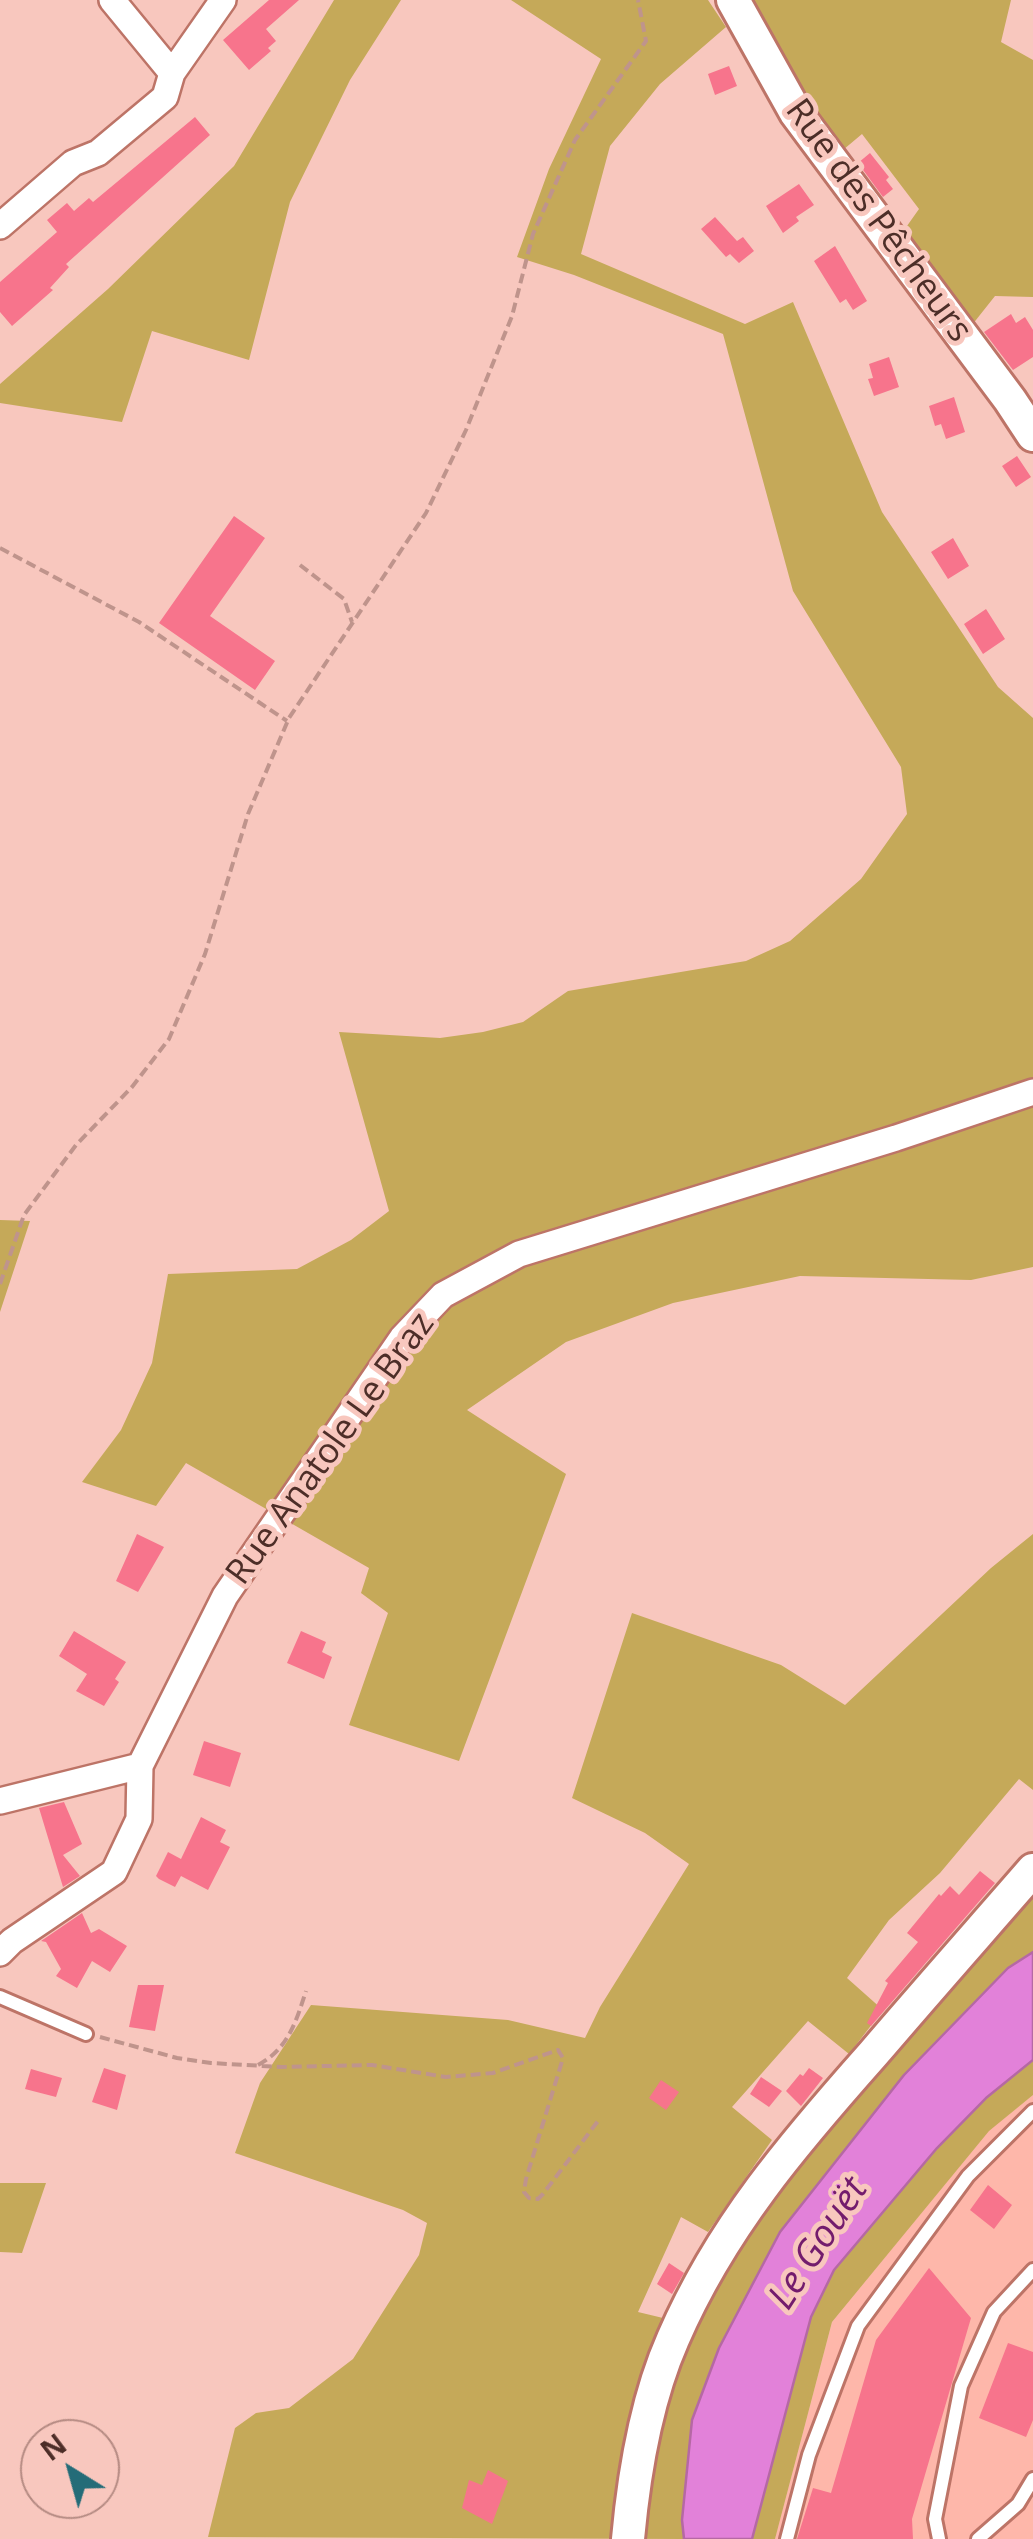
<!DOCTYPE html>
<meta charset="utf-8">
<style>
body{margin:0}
#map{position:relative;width:1033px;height:2539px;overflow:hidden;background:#f8c7be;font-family:"Open Sans",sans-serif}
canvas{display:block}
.north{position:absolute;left:20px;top:2419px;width:100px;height:100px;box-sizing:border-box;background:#f8c7be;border:2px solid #b48a82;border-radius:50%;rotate:323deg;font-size:28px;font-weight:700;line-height:40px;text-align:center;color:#4d2e28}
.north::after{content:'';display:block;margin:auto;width:35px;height:45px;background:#246c78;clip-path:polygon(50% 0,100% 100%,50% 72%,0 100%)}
</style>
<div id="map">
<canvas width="1033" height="2539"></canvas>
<div class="north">N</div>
</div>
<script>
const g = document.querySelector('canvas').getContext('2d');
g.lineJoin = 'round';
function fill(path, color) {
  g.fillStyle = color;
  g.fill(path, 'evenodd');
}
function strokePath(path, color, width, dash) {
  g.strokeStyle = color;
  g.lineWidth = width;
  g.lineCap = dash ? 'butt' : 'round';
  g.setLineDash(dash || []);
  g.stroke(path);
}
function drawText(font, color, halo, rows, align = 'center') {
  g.font = font + ' "Open Sans",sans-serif';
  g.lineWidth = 10;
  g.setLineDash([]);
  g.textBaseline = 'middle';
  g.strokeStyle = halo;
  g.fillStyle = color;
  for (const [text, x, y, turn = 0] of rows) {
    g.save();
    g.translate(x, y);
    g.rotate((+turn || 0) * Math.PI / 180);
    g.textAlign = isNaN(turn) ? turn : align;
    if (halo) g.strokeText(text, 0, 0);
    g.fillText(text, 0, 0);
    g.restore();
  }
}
const built = new Path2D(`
 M1033,2095V2539H775L832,2322L989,2130Z`);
const green = new Path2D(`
 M334,0H401L350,80L290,202L249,360L152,331L122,422L0,403V384L108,289L234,166Z
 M511,0H708L726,27L660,84L610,146L581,254L745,324L793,302L882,512L998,687L1033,718V1267L971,1280L800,1276L673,1303L566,1342L467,1410L566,1474L459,1761L349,1725L388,1613L361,1593L369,1568L186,1463L156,1506L82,1482L121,1430L152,1363L168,1274L297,1269L351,1240L389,1211L339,1032L440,1038L483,1032L523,1022L568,991L746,961L790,941L861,879L907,814L901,767L793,591L723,334L574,275L517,257L549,169L601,59Z
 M747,0H1011L1001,42L1033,60V297L995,296L972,325L902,233L919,209L862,134L837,155Z
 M0,1220L30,1221L0,1312Z
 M1033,1534V1790L1019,1779L940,1873L889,1920L847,1978L883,2010L849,2054L808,2021L732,2107L772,2140L708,2232L681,2217L638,2312L688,2324L767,2200L1033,1888V1952L1008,1968L904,2075L780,2232L719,2348L692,2420L682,2520L684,2539L208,2537L235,2428L256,2413L289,2408L353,2359L419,2255L427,2223L403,2210L235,2153L260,2083L311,2005L508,2020L585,2038L600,2007L689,1864L645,1833L572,1798L632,1613L781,1665L845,1705L991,1568Z
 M1033,2060V2095L989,2131L832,2322L775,2539H752L811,2317L834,2270L937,2148L986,2098Z
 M0,2183H46L22,2253L0,2252Z`);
const water = new Path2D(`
 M1033,1952V2060L986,2098L937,2148L834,2270L811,2317L752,2539H684L682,2520L692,2420L719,2348L780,2232L904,2075L1008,1968Z`);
const building = new Path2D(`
 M269,0H299L266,29L276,41L268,48L271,51L249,70L223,40Z
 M729,66L737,86L715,95L708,74Z
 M195,117L210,135L66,264L69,267L50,288L53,290L12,326L0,312V282L57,232L47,220L67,203L74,211L89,198L93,202Z
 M870,153L889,177L886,180L893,189L883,197L858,163Z
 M799,184L814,205L796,217L799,221L783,233L766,206Z
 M715,217L737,241L743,237L754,251L739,263L730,254L726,257L701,229Z
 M835,246L867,301L853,310L846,299L840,303L814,261Z
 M1011,314L1016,323L1025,317L1033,330V357L1013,370L984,332Z
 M889,357L899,387L874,396L868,379L873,378L869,364Z
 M954,397L965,432L946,439L941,424L935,426L929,406Z
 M1017,456L1031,477L1016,487L1002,466Z
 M234,516L265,538L210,616L275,661L255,690L159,623Z
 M953,538L969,566L948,579L931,552Z
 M986,609L1005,639L983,654L964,624Z
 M137,1534L164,1547L138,1592L116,1581Z
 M74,1631L126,1662L115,1679L119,1682L104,1706L76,1691L87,1674L59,1656Z
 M301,1631L326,1642L322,1652L332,1657L324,1679L287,1663Z
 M204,1741L241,1753L230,1787L193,1775Z
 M64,1802L82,1844L63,1855L80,1876L63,1887L39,1808Z
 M201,1817L226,1830L220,1842L230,1847L208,1890L181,1876L175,1887L159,1879L156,1876L168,1852L181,1859Z
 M980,1871L995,1883L871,2026L867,2023L888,1983L885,1981L918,1942L907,1933L939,1894L941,1896L950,1886L959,1895Z
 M82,1913L91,1933L99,1929L127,1946L110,1972L92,1961L77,1988L56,1976L61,1969L46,1942L41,1941Z
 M138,1985H164L155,2031L129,2027Z
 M104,2068L126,2075L117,2110L92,2102Z
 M809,2068L823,2078L801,2106L786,2091L800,2074L803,2076Z
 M31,2069L62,2078L56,2097L25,2089Z
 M761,2077L782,2091L769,2107L750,2094Z
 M661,2080L679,2092L666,2110L649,2098Z
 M988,2185L1012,2205L994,2229L970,2210Z
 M669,2263L684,2273L672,2294L657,2284Z
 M929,2268L971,2318L912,2519L913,2539H797L813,2488L831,2493L876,2340Z
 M1008,2343L1033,2352V2420L1026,2437L979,2418Z
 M488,2470L508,2481L492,2524L462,2508L469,2480L482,2485Z`);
const path = new Path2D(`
 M0,548L139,622L287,721
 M300,565L344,599L352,622
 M0,1284L24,1215L76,1145L132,1087L169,1039L205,954L248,814L289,718L426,513L466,430L512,316L533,234L575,140L646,41L638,0
 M100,2037L177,2058L211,2063L281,2067L372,2065L446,2077L493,2073L558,2050L563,2058L526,2179L524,2192L529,2198L538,2199L543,2194L598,2121
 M258,2065C288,2049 296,2022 306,1991`);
const service = new Path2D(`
 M0,1997L86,2034
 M787,2539L809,2455L858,2326L968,2176L1033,2111
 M939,2539L935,2519L961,2386L994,2312L1033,2270
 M978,2539L1018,2504L1033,2479`);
const minor = new Path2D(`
 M112,0L172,73
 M0,226L73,163L98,153L165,97L172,73L223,0
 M0,1801L140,1766
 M0,1953L12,1941L114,1872L139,1819L140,1766L225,1596L402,1338L443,1295L519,1254L896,1138L1033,1092`);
const tertiary = new Path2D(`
 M733,0L796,113L1010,400L1033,435
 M628,2539C634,2473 646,2400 673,2339C721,2228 794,2143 873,2054C926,1992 980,1931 1033,1870`);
const streetNames = [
 ["Rue des Pêcheurs",878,221,54],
 ["Rue Anatole Le Braz",331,1449,-54]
];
const waterNames = [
 ["Le Gouët",819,2244,-57]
];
fill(built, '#feb7aa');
fill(green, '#c5a959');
fill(water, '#e281d9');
strokePath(water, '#b568a4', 2.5);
fill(building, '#f7748c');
strokePath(service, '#bd7467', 18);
strokePath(minor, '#bd7467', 30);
strokePath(tertiary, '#bd7467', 38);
strokePath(path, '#bf948c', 4, [10, 5]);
strokePath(service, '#fff', 12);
strokePath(minor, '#fff', 25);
strokePath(tertiary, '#fff', 32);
drawText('35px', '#4d2e28', '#f8c7be', streetNames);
drawText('italic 38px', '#731c6d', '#f8c7be', waterNames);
</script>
